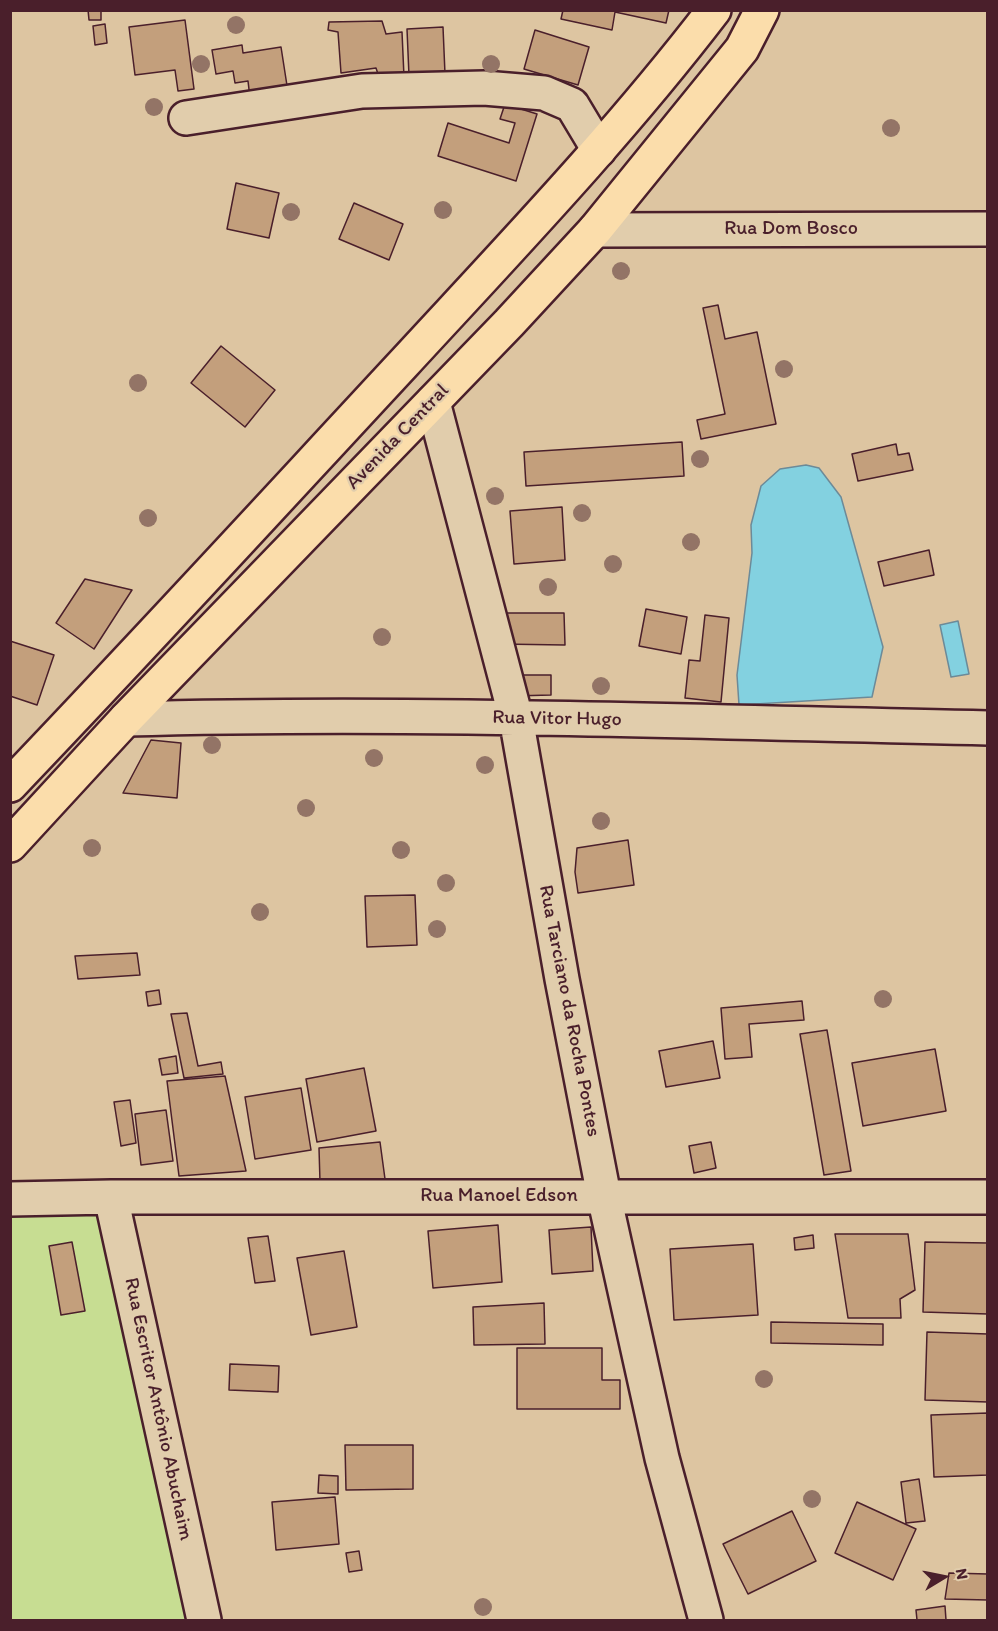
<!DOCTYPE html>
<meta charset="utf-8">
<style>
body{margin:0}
#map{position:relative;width:998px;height:1631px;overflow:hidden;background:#ddc5a1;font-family:Itim,sans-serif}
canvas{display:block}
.frame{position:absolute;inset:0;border:12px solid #4a1f2b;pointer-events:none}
.north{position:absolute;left:914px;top:1547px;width:60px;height:60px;-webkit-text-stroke:4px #e1cdac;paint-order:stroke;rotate:80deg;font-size:16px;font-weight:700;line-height:24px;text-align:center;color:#4a1f2b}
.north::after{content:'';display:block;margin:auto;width:21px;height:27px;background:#4a1f2b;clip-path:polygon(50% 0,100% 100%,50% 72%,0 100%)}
</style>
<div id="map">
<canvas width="998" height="1631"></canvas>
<div class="frame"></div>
<div class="north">N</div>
</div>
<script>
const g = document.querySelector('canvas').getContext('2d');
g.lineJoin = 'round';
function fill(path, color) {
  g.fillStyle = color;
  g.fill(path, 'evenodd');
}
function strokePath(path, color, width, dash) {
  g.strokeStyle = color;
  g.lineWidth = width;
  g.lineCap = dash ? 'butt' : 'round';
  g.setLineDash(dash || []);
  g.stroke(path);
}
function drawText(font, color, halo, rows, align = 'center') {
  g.font = font + ' Itim,sans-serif';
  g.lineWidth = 4.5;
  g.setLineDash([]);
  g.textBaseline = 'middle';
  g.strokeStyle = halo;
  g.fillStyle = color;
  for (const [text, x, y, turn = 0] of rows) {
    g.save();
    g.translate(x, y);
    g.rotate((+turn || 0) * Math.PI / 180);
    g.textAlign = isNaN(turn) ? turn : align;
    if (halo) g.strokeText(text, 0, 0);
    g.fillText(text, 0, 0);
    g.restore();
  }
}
const green = new Path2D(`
 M105,1212L200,1620H11L10,1214Z`);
const water = new Path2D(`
 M806,465L819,468L841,497L883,647L872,697L739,705L737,675L752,553L751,525L761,486L780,469Z
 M958,621L969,674L951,677L940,625Z`);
const building = new Path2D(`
 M88,10H101V20H89Z
 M563,10H669L666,23L615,12L612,30L561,19Z
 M185,20L194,89L178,91L175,70L135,75L129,27Z
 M382,21L386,34L402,32L404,77H379L376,68L341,73L338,32L328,30L329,22Z
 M105,24L107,43L95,45L93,26Z
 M443,27L445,74L409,76L407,29Z
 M535,30L589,47L578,85L524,69Z
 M242,45L243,53L281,47L288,92L250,98L248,81L235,83L233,71L216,74L212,50Z
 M505,104L537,114L516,181L438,156L448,123L509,143L515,123L500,119Z
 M236,183L279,193L269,238L227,229Z
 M354,203L403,224L389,260L339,239Z
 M718,305L725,339L757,332L776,424L701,439L697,420L725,414L703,308Z
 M221,346L275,390L245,427L191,383Z
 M682,442L684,476L526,486L524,452Z
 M896,444L898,455L909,453L913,470L858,481L852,454Z
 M562,507L565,560L514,564L510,511Z
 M929,550L934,575L884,586L878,562Z
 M85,579L132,590L94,649L56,623Z
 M646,609L687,617L681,654L639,646Z
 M499,613H564L565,645L499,644Z
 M705,615L729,618L721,702L685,698L689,660L700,661Z
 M10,641L54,655L37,705L10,696Z
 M513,675H551V695L513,696Z
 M151,740L181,743L177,798L123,793Z
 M628,840L634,885L578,893L575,872L577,848Z
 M415,895L417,945L367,947L365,896Z
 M137,953L140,975L78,979L75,956Z
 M159,990L161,1004L148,1006L146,992Z
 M802,1001L804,1020L749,1024L752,1057L725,1059L721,1008Z
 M187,1013L198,1066L221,1062L223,1074L184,1078L171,1014Z
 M827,1030L851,1171L824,1175L800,1034Z
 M713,1041L720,1078L666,1087L659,1051Z
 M935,1049L946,1111L863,1126L852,1063Z
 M176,1056L178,1073L162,1075L159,1059Z
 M364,1068L376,1131L317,1142L306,1079Z
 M225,1076L246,1171L179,1176L167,1081Z
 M301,1088L311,1150L255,1159L245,1097Z
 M130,1100L136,1143L121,1146L114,1102Z
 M166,1110L173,1161L141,1165L135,1114Z
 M380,1142L385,1179L320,1182L319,1148Z
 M711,1142L716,1168L694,1173L689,1146Z
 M498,1225L502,1282L433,1288L428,1231Z
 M591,1227L593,1271L552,1274L549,1230Z
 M835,1234H908L915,1290L900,1299L901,1318H848Z
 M813,1235L814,1248L795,1250L794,1238Z
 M268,1236L275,1281L255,1283L248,1238Z
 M72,1242L85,1311L61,1315L49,1246Z
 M925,1242L988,1243V1314L923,1312Z
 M753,1244L758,1315L674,1320L670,1249Z
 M344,1251L357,1327L311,1335L297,1258Z
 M544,1303L545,1344L474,1345L473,1307Z
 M771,1322L883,1324V1345L771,1343Z
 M927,1332L988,1334V1402L925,1400Z
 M517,1348H602V1380H620V1409H517Z
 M230,1364L279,1366L278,1392L229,1390Z
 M988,1413V1475L934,1477L931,1415Z
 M345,1445H413V1489L346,1490Z
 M319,1475L338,1476V1494L318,1493Z
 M919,1479L925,1521L906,1523L901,1482Z
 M335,1497L339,1544L276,1550L272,1502Z
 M857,1502L916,1529L893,1580L835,1553Z
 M792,1511L816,1561L748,1594L723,1544Z
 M359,1551L362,1570L349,1572L346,1553Z
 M949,1573L988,1574V1600L945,1599Z
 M945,1606L946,1620H917L916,1610Z`);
const minor = new Path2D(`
 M186,118L362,91L484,88L544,93L572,105L599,150
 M595,230L988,229
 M433,402L516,718L562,979L604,1196L662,1458L706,1620
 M126,719C413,711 701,722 988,728
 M111,1197L204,1620
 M10,1199L111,1197H988`);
const major = new Path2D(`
 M10,785C144,645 274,503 405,362C511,247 619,134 714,10
 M10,845L126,719L509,323L595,230L742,49L762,10`);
const trees = [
 [236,25],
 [201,64],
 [491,64],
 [154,107],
 [891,128],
 [443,210],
 [291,212],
 [621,271],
 [784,369],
 [138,383],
 [700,459],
 [495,496],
 [582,513],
 [148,518],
 [691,542],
 [613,564],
 [548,587],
 [382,637],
 [601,686],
 [212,745],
 [374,758],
 [485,765],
 [306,808],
 [601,821],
 [92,848],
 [401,850],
 [446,883],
 [260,912],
 [437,929],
 [883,999],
 [764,1379],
 [812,1499],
 [483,1607]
];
const streetNames = [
 ["Rua Dom Bosco",791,229],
 ["Avenida Central",398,437,-46],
 ["Rua Vitor Hugo",557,719,1],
 ["Rua Tarciano da Rocha Pontes",569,1011,79],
 ["Rua Manoel Edson",499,1196],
 ["Rua Escritor Antônio Abuchaim",158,1409,78]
];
fill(green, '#c7dd92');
fill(water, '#83d1e0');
strokePath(water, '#6c8a98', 1.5);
fill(building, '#c39f7c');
strokePath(building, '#4a1f2b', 1.5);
strokePath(minor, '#4a1f2b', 38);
strokePath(major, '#4a1f2b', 38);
strokePath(minor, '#e1cdac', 33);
strokePath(major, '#fbddab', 33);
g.fillStyle = '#937466';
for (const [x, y] of trees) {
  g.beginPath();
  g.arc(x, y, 9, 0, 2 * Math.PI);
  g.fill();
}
drawText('20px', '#4a1f2b', '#e1cdac', streetNames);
</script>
